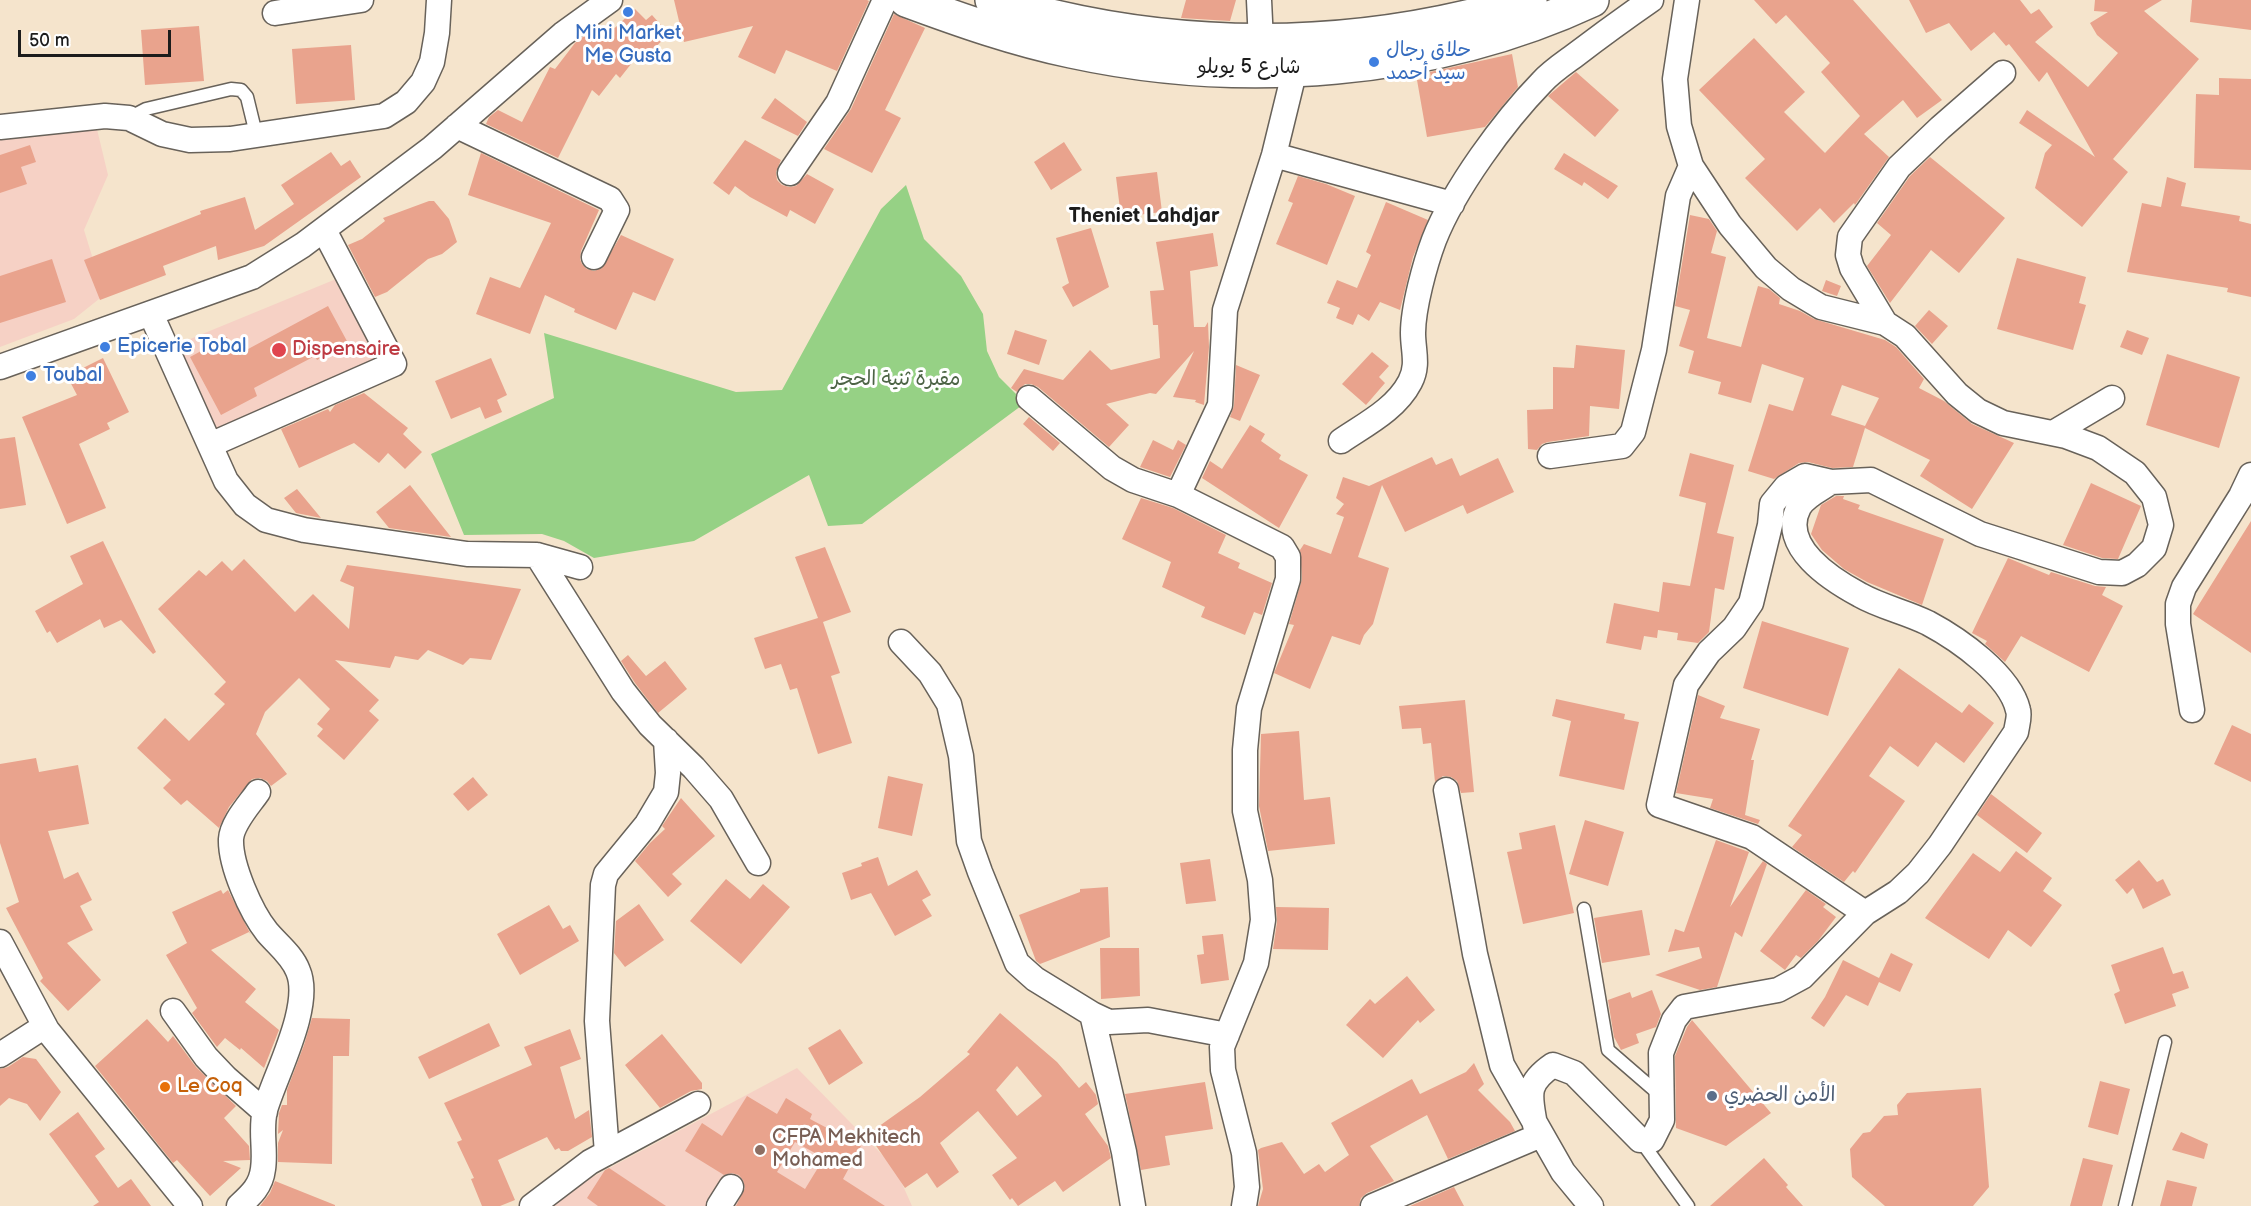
<!DOCTYPE html>
<meta charset="utf-8">
<style>
body{margin:0}
#map{position:relative;width:2251px;height:1206px;overflow:hidden;background:#f5e4cc;font-family:"Balsamiq Sans",sans-serif}
canvas{display:block}
.scale{position:absolute;left:18px;top:30px;width:153px;height:27px;box-sizing:border-box;border:3px solid #1c1c1c;border-top:0;padding-left:8px;font-size:18px;line-height:21px;white-space:nowrap;color:#1c1c1c;-webkit-text-stroke:4px #fff;paint-order:stroke}
</style>
<div id="map">
<canvas width="2251" height="1206"></canvas>
<div class="scale">50 m</div>
</div>
<script>
const g = document.querySelector('canvas').getContext('2d');
g.lineJoin = 'round';
function fill(path, color) {
  g.fillStyle = color;
  g.fill(path, 'evenodd');
}
function strokePath(path, color, width, dash) {
  g.strokeStyle = color;
  g.lineWidth = width;
  g.lineCap = dash ? 'butt' : 'round';
  g.setLineDash(dash || []);
  g.stroke(path);
}
function drawText(font, color, halo, rows, align = 'center') {
  g.font = font + ' "Balsamiq Sans","Playpen Sans Arabic",sans-serif';
  g.lineWidth = 6;
  g.setLineDash([]);
  g.textBaseline = 'middle';
  g.strokeStyle = halo;
  g.fillStyle = color;
  for (const [text, x, y, turn = 0] of rows) {
    g.save();
    g.translate(x, y);
    g.rotate((+turn || 0) * Math.PI / 180);
    g.textAlign = isNaN(turn) ? turn : align;
    if (halo) g.strokeText(text, 0, 0);
    g.fillText(text, 0, 0);
    g.restore();
  }
}
const built = new Path2D(`
 M96,125L108,175L84,230L104,295L74,319L0,347V135Z
 M341,277L381,356L215,434L178,344Z
 M797,1068L895,1168L912,1206H551L585,1181Z`);
const green = new Path2D(`
 M906,185L924,239L961,276L983,314L987,351L999,377L1025,403L862,524L828,526L809,475L694,541L594,558L564,541L542,534L464,535L431,454L554,398L544,333L736,392L782,390L881,209Z`);
const building = new Path2D(`
 M674,0H867L869,1L837,71L786,50L775,74L738,57L753,26L684,42Z
 M1186,0H1236L1230,21L1181,18Z
 M1754,0H1853L1942,100L1917,118L1903,100L1864,134L1889,157L1855,205L1854,203L1834,223L1820,208L1797,231L1745,178L1765,159L1699,90L1754,38L1805,92L1784,112L1825,153L1860,116L1821,72L1830,63L1786,15L1776,24Z
 M1909,0H2020L2031,14L2039,9L2053,27L2035,42L2088,87L2118,53L2097,35L2090,23L2108,12L2094,11L2095,0H2162L2144,11L2199,59L2113,159L2128,172L2082,227L2035,188L2045,153L2052,145L2019,123L2027,110L2095,157L2047,72L2039,82L2009,44L2006,46L1994,32L1971,51L1949,23L1926,33Z
 M2192,0H2251V30L2190,22Z
 M635,9L646,20L652,15L669,34L639,63L635,59L620,78L616,74L599,96L592,90L558,158L486,124L489,117L498,110L522,122L550,67L555,69L575,43L592,30L603,39Z
 M894,14L925,28L885,110L901,118L872,173L824,149L851,109Z
 M199,26L204,81L145,85L141,30Z
 M351,45L355,100L296,104L292,49Z
 M1512,54L1518,87L1485,127L1427,137L1417,80L1431,78L1430,72Z
 M1576,72L1619,110L1595,137L1548,96Z
 M2219,78L2251,79V170L2194,168L2196,94L2219,95Z
 M775,98L807,122L798,136L761,118Z
 M745,140L781,160L776,172L777,180L782,185L789,187L796,186L807,174L834,189L815,224L790,210L787,217L750,197L735,186L729,195L713,183Z
 M1064,142L1082,170L1051,190L1034,162Z
 M30,145L36,162L21,167L27,184L0,193V155Z
 M331,152L341,166L350,160L361,177L264,246L218,260L216,246L163,266L166,275L100,300L84,260L201,214L200,211L245,197L255,230L294,204L281,185Z
 M481,153L599,210L581,251L580,259L582,264L587,269L594,271L602,268L621,235L674,259L655,301L633,292L616,330L574,312L575,309L545,295L530,334L476,314L490,277L520,288L551,223L468,195Z
 M1564,153L1618,186L1608,199L1584,182L1582,186L1554,169Z
 M1930,157L2005,218L1959,273L1931,250L1890,303L1867,266L1891,235L1877,223L1910,176Z
 M1157,172L1162,212L1121,217L1116,177Z
 M1298,176L1326,184L1355,196L1327,265L1276,244L1293,203L1288,201Z
 M2167,177L2186,183L2181,206L2240,216L2239,221L2251,224V297L2227,292L2228,288L2127,272L2142,203L2161,207Z
 M429,201H434L449,219L457,242L442,254L428,259L387,292L375,297L348,245L362,239L385,221L383,218Z
 M1386,202L1428,220L1413,257L1400,310L1380,302L1369,321L1358,314L1353,325L1336,318L1340,308L1327,303L1337,280L1357,288L1371,255L1366,252Z
 M1690,215L1709,219L1717,231L1711,253L1726,257L1707,338L1741,347L1758,286L1769,289L1780,298L1779,304L1800,311L1814,319L1885,340L1896,347L1924,379L1919,388L1944,401L1972,424L2014,443L1972,509L1920,476L1930,460L1865,428L1853,467L1832,468L1808,462L1799,463L1774,479L1748,471L1769,404L1793,411L1804,378L1762,364L1751,403L1718,394L1721,382L1688,373L1694,351L1679,346L1690,310L1675,306ZM1842,385L1879,398L1865,426L1831,415Z
 M1091,228L1109,287L1073,307L1062,287L1069,283L1056,238Z
 M1213,233L1218,266L1190,271L1194,327H1205L1208,322L1209,347L1204,405L1195,402L1196,400L1173,397L1194,351L1156,394L1150,393L1106,404L1129,425L1109,447L1038,387L1031,384H1025L1017,392L1011,388L1024,369L1063,380L1090,350L1111,370L1160,358L1158,325H1153L1150,291L1164,290L1156,242Z
 M2017,258L2086,277L2079,303L2086,305L2073,350L1997,329Z
 M52,259L66,302L0,323V276Z
 M1826,280L1841,286L1837,296L1822,291Z
 M328,306L348,343L317,360L315,356L254,388L257,396L221,415L190,357L227,337L237,355Z
 M1929,310L1948,326L1932,344L1915,326Z
 M1015,330L1047,340L1039,365L1007,354Z
 M2127,330L2149,338L2142,355L2120,347Z
 M1576,345L1625,350L1619,409L1590,406L1589,436L1548,442L1542,444L1537,450L1528,449L1527,410L1553,409V367L1574,368Z
 M1372,352L1389,366L1379,377L1385,383L1366,405L1342,384Z
 M2167,354L2240,377L2219,448L2146,425Z
 M103,358L129,412L107,423L110,429L79,444L106,508L67,524L22,417L77,395L67,376Z
 M491,358L507,395L497,400L502,412L485,419L480,407L451,419L435,381Z
 M1236,365L1260,375L1240,421L1230,417L1234,406Z
 M364,393L408,428L403,434L422,452L405,469L388,453L379,463L354,443L299,468L281,429L328,409L330,412L335,405Z
 M1029,417L1060,443L1053,451L1023,424Z
 M1250,425L1265,434L1261,441L1281,455L1279,459L1308,475L1279,528L1202,478L1210,461L1222,469Z
 M15,437L26,505L0,509V439Z
 M1153,440L1173,450L1178,440L1186,445L1170,477L1140,467Z
 M1690,453L1734,465L1717,533L1734,537L1724,590L1715,588L1709,632L1698,643L1677,640L1678,633L1658,630L1657,638L1644,636L1641,650L1606,643L1614,603L1659,612L1663,582L1690,586L1706,503L1679,496Z
 M1432,457L1436,465L1452,458L1460,476L1498,458L1514,492L1467,514L1463,505L1405,532L1382,485L1358,557L1389,568L1373,624L1364,635L1360,645L1332,636L1310,689L1274,673L1294,625L1289,624L1302,579L1300,550L1304,544L1331,554L1344,517L1336,514L1344,504L1336,498L1343,477L1369,486Z
 M2091,483L2141,506L2118,559L2102,558L2063,545Z
 M410,485L451,537L389,528L376,512Z
 M297,489L321,518L296,513L284,498Z
 M1836,496H1844L1843,499L1860,505L1858,509L1944,539L1922,605L1867,582L1844,569L1822,550L1811,534L1821,505Z
 M1141,498L1173,508L1226,535L1218,553L1240,563L1238,568L1272,583L1262,615L1254,612L1245,635L1201,617L1205,607L1162,587L1171,562L1122,539Z
 M2251,521V653L2193,614Z
 M103,541L156,652L153,654L121,620L104,628L100,619L57,643L50,631L47,633L35,611L83,584L70,556Z
 M825,547L851,612L823,622L840,673L831,676L852,743L818,754L797,688L790,690L781,664L765,669L754,638L818,618L795,557Z
 M2008,558L2049,575L2051,572L2095,586L2106,587L2102,595L2123,606L2089,672L2021,636L2005,662L1985,644L1987,641L1972,633Z
 M244,559L295,612L313,594L349,629L354,587L340,581L347,565L521,589L491,660L470,658L463,665L428,650L418,660L395,656L390,668L335,660L379,700L369,711L379,720L344,760L317,736L323,729L317,724L330,709L299,678L265,712L256,734L287,774L271,786L267,781L260,778L252,779L229,807L219,828L187,800L181,805L163,788L171,780L137,748L165,718L189,741L225,704L214,694L226,682L158,609L199,570L206,576L222,561L232,571Z
 M1762,621L1849,648L1828,716L1743,688Z
 M628,655L646,676L665,661L687,689L658,713L635,683L621,661Z
 M1899,668L1962,713L1969,704L1994,723L1964,763L1936,742L1918,767L1890,746L1869,776L1905,801L1855,873L1853,871L1844,882L1792,847L1802,835L1788,826Z
 M1698,695L1725,706L1720,718L1760,729L1751,760H1754L1745,815L1760,820L1758,824L1710,808L1713,799L1676,793Z
 M1556,699L1625,714L1624,719L1639,722L1624,790L1559,776L1571,721L1552,716Z
 M1465,700L1474,792L1461,793L1457,781L1451,777L1443,776L1435,782L1431,743L1423,744L1421,728L1402,729L1399,706Z
 M2232,725L2251,734V782L2214,764Z
 M1299,731L1304,800L1330,797L1335,844L1268,851L1259,806L1261,734Z
 M36,758L39,772L78,765L89,824L48,831L64,879L78,872L92,900L80,906L93,930L67,943L101,980L68,1011L40,981L43,978L6,908L19,902L0,843V764Z
 M888,776L923,784L912,836L878,828Z
 M473,777L488,795L468,811L453,794Z
 M1991,794L2042,833L2027,853L1977,815Z
 M681,798L715,836L672,874L682,884L668,897L635,861L650,843L665,829L662,826Z
 M1585,820L1624,832L1608,886L1569,874Z
 M1555,825L1574,913L1523,924L1507,852L1522,849L1519,833Z
 M1716,840L1749,852L1730,907L1763,861L1767,864L1742,937L1735,932L1717,987L1700,990L1655,975L1702,958L1699,947L1668,952L1675,929L1684,932Z
 M2016,851L2052,878L2043,891L2062,905L2031,947L2008,930L1989,959L1925,918L1973,853L2000,872Z
 M878,857L888,886L917,870L931,895L922,900L932,916L895,936L871,893L851,900L842,873L862,866L861,863Z
 M1210,859L1216,901L1186,904L1180,863Z
 M2139,860L2157,882L2163,879L2171,895L2143,909L2133,888L2127,894L2115,880Z
 M726,879L750,899L763,884L790,907L741,964L690,921Z
 M1108,887L1110,937L1040,964L1036,961L1019,915L1080,892V889Z
 M221,890L223,894L228,890L251,935L249,932L211,950L256,989L245,1002L279,1030L264,1068L241,1048L240,1050L225,1038L217,1047L192,1013L197,1008L166,955L187,943L172,912Z
 M1806,890L1826,904L1823,907L1836,917L1818,941L1801,958L1796,955L1785,970L1760,951Z
 M639,904L664,940L625,967L614,953L616,921Z
 M549,905L563,929L570,925L579,941L520,975L497,934Z
 M1276,907L1329,908L1328,950L1273,949L1277,922Z
 M1642,910L1650,955L1602,963L1594,918Z
 M1223,934L1229,980L1201,984L1197,955L1204,954L1202,936Z
 M2163,947L2173,974L2183,971L2189,988L2172,994L2176,1006L2125,1024L2114,994L2120,991L2111,965Z
 M1100,948H1139L1140,996L1101,999Z
 M1891,953L1913,964L1900,992L1879,982L1868,1006L1846,995L1824,1027L1811,1018L1825,997L1843,960L1879,978Z
 M1407,976L1435,1010L1420,1023L1418,1020L1383,1058L1346,1025L1370,999L1375,1004Z
 M1652,990L1661,1014L1656,1027L1636,1034L1639,1043L1621,1050L1614,1037L1608,1000L1630,992L1632,998Z
 M1000,1013L1057,1062L1079,1088L1086,1082L1096,1095L1098,1104L1085,1114L1108,1146L1111,1158L1063,1192L1055,1181L1018,1206L1012,1198L1010,1200L992,1175L1017,1158L978,1111L940,1143L959,1172L937,1188L927,1173L905,1188L868,1134L920,1097L970,1054L967,1052ZM1017,1066L1042,1096L1017,1116L996,1090Z
 M312,1018L350,1019L349,1056H333L332,1164L278,1162V1143L283,1130L278,1134L279,1113L282,1105H287V1090L304,1045Z
 M147,1019L168,1042L173,1036L196,1067L236,1106L224,1118L249,1146L250,1160L223,1161L241,1168L210,1196L177,1160L173,1163L95,1066Z
 M1692,1020L1771,1113L1726,1146L1676,1128L1675,1056L1687,1027Z
 M489,1023L500,1046L429,1079L418,1057Z
 M570,1029L581,1059L560,1067L575,1119L589,1110L592,1137L568,1151H561L559,1148L555,1150L547,1137L498,1160L515,1200L500,1206H482L471,1179L474,1178L457,1142L462,1140L444,1103L532,1065L524,1047Z
 M840,1029L863,1063L829,1085L808,1048Z
 M662,1034L702,1083V1089L691,1091L660,1108L625,1065Z
 M23,1057L36,1059L61,1092L40,1121L27,1104L9,1098L0,1106V1069L8,1067Z
 M1474,1063L1484,1084L1478,1090L1510,1122L1515,1131L1448,1159L1427,1115L1370,1146L1394,1181L1367,1193L1361,1198L1359,1206H1258L1263,1189L1258,1150L1261,1148L1282,1142L1304,1174L1319,1164L1325,1172L1349,1155L1331,1123L1412,1079L1420,1094L1466,1072Z
 M2100,1081L2130,1089L2118,1135L2088,1127Z
 M1205,1082L1213,1129L1165,1136L1170,1165L1141,1170L1125,1094Z
 M1981,1088L1989,1187L1973,1206H1885L1852,1177L1850,1149L1863,1133L1870,1132L1884,1116L1898,1115L1897,1105L1907,1093Z
 M747,1096L777,1114L786,1098L812,1114L810,1119L861,1146L843,1179L885,1206H736L745,1188L743,1180L739,1175L732,1173L724,1175L685,1151L702,1123L722,1136ZM795,1142L824,1158L805,1189L777,1172Z
 M78,1112L105,1149L95,1156L118,1188L131,1179L151,1206H93L99,1202L49,1134Z
 M2181,1132L2208,1144L2204,1159L2172,1150Z
 M1764,1158L1788,1185L1786,1187L1803,1206H1710Z
 M2083,1158L2113,1165L2102,1206H2070Z
 M609,1168L666,1206H598L587,1198L605,1170Z
 M2167,1180L2197,1187L2192,1206H2160Z
 M275,1181L335,1205V1206H260L270,1193Z
 M1454,1187L1464,1206H1410Z`);
const service = new Path2D(`
 M129,118L146,109L231,89L241,90L247,97L256,134
 M1584,909L1608,1050L1660,1095
 M1641,1141L1688,1206
 M2125,1206L2165,1042`);
const minor = new Path2D(`
 M1259,0L1261,42
 M1687,0L1675,79L1679,126L1691,166L1730,225L1766,268L1791,289L1821,307L1885,323L1905,336L1957,394L1978,411L2003,423L2066,436L2098,448L2135,473L2154,497L2161,525L2154,548L2137,565L2122,573L2099,572L1980,534L1871,480L1831,482L1805,476L1786,487L1772,504L1770,525L1751,603L1734,628L1709,652L1686,685L1659,805L1752,837L1865,913
 M275,13L361,0
 M457,126L610,199L617,210L594,257
 M0,127L105,116L129,118L162,134L190,140L230,139L384,116L406,102L423,82L432,62L437,33L439,0
 M1274,155L1452,204
 M790,173L838,103L885,0
 M151,314L226,481L245,505L266,520L304,530L467,554L537,555L580,567
 M1885,323L1852,268L1848,255L1850,237L1899,167L1940,128L2003,73
 M0,367L252,277L303,245L432,148L563,34L610,0
 M1029,398L1112,468L1133,480L1178,495L1282,547L1288,557V579L1249,708L1245,750V811L1260,880L1263,920L1256,963L1222,1047L1223,1070L1244,1153L1247,1187L1244,1206
 M2053,433L2112,398
 M1341,441C1366,424 1396,409 1410,382C1419,365 1413,351 1413,333C1413,308 1425,264 1434,240C1454,189 1504,121 1542,82C1551,72 1563,64 1574,56C1599,37 1625,18 1651,0
 M210,445L394,364L324,230
 M1550,456L1622,446L1633,432L1654,350L1678,196L1691,166
 M1178,495L1220,405L1225,310L1274,155L1295,69
 M537,555L623,691L650,725L694,768L721,799L758,863
 M901,642L930,673L949,704L961,756L969,841L980,872L1017,963L1035,979L1092,1014L1109,1022L1148,1020L1227,1035
 M2192,710L2178,624V604L2184,587L2241,496L2251,475
 M1446,790L1475,954L1502,1065L1563,1172L1591,1206
 M0,942L47,1030L190,1206
 M173,1011L206,1057L226,1078L265,1112
 M1092,1014L1124,1152L1133,1206
 M0,1055L45,1026
 M1535,1125C1530,1095 1525,1084 1553,1065L1574,1073L1640,1140H1652L1662,1120L1661,1053L1674,1020L1684,1007L1778,990L1802,977L1865,913L1898,892L1918,873L1940,845L2016,732C2017,725 2020,716 2018,710C2010,675 1958,639 1928,623C1906,612 1881,607 1860,595C1832,580 1778,546 1799,507C1805,496 1821,489 1831,482
 M607,1153L597,1021L603,885L606,874L647,824L666,792L668,773L666,740
 M239,1206C251,1195 261,1186 263,1169C266,1150 260,1130 265,1110C275,1075 313,1006 298,971C292,955 277,944 267,932C251,912 230,865 231,839C232,823 249,805 258,792
 M532,1206L590,1162L698,1104
 M719,1206L731,1187
 M1373,1206L1541,1135`);
const secondary = new Path2D(`
 M906,0C960,20 1014,39 1071,51C1242,88 1433,74 1592,0
 M992,0C1168,54 1354,54 1530,0`);
const markers = [
 [628,12,6,"#3f7fe0"],
 [1374,62,6,"#3f7fe0"],
 [105,347,6,"#3f7fe0"],
 [279,350,8,"#e0444e"],
 [31,376,6,"#3f7fe0"],
 [165,1087,6,"#e8710a"],
 [1712,1096,6,"#5c6f8a"],
 [760,1150,6,"#8d6e63"]
];
const shopNames = [
 ["Mini Market",628,34,"center"],
 ["Me Gusta",628,57,"center"],
 ["حلاق رجال",1386,51],
 ["سيد أحمد",1386,74],
 ["Epicerie Tobal",117,347],
 ["Toubal",43,376]
];
const streetNames = [
 ["شارع 5 يويلو",1249,68]
];
const healthNames = [
 ["Dispensaire",292,350]
];
const parkNames = [
 ["مقبرة ثنية الحجر",896,380]
];
const foodNames = [
 ["Le Coq",177,1087]
];
const serviceNames = [
 ["الأمن الحضري",1724,1096]
];
const educationNames = [
 ["CFPA Mekhitech",772,1138],
 ["Mohamed",772,1161]
];
const neighbourhoodNames = [
 ["Theniet Lahdjar",1144,217]
];
fill(built, '#f6d1c5');
fill(green, '#96d185');
fill(building, '#e9a38d');
strokePath(service, '#68625a', 15);
strokePath(minor, '#68625a', 27);
strokePath(secondary, '#68625a', 36);
strokePath(service, '#fff', 12);
strokePath(minor, '#fff', 24);
strokePath(secondary, '#fff', 33);
for (const [x, y, r, color] of markers) {
  const dot = new Path2D();
  dot.arc(x, y, r, 0, 2 * Math.PI);
  g.fillStyle = color;
  g.fill(dot);
  strokePath(dot, '#fff', 2);
}
drawText('20px', '#366cbe', '#fff', shopNames, 'left');
drawText('20px', '#1c1c1c', '#fff', streetNames);
drawText('20px', '#be3a42', '#fff', healthNames, 'left');
drawText('20px', '#4d6446', '#fff', parkNames);
drawText('20px', '#c56008', '#fff', foodNames, 'left');
drawText('20px', '#4e5e75', '#fff', serviceNames, 'left');
drawText('20px', '#785e54', '#fff', educationNames, 'left');
drawText('bold 21px', '#1c1c1c', '#fff', neighbourhoodNames);
</script>
